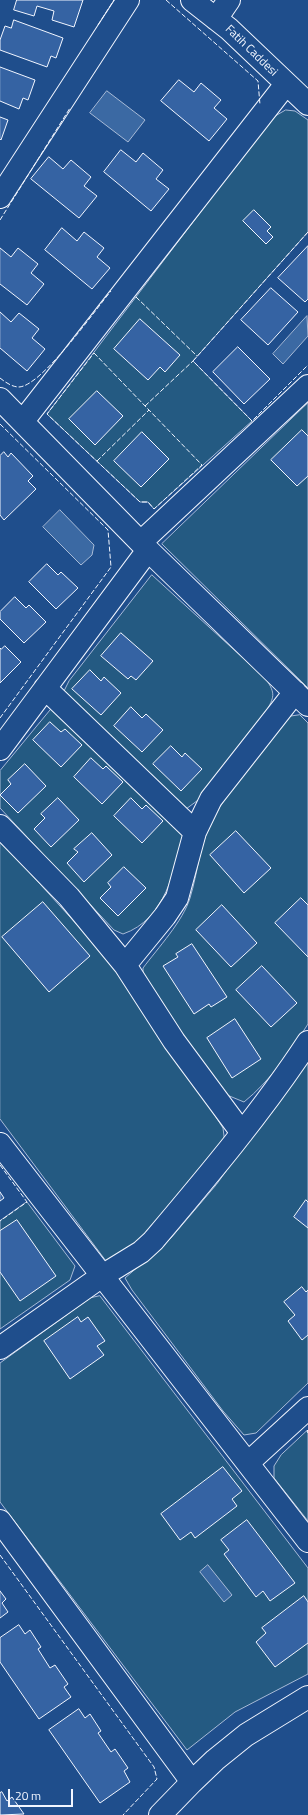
<!DOCTYPE html>
<style>
body{margin:0}
#map{position:relative;width:308px;height:1815px;overflow:hidden;background:#1f4e8c;font-family:"Titillium Web",sans-serif}
canvas{display:block}
.scale{position:absolute;left:8px;top:1789px;width:65px;height:18px;box-sizing:border-box;border:2px solid #f2f6ff;border-top:0;padding-left:5px;font-size:12px;line-height:14px;white-space:nowrap;color:#f2f6ff;-webkit-text-stroke:3px #1f4e8c;paint-order:stroke}
</style>
<div id="map">
<canvas width="308" height="1815"></canvas>
<div class="scale">20 m</div>
</div>
<script>
const g = document.querySelector('canvas').getContext('2d');
g.lineJoin = 'round';
function fill(path, color) {
  g.fillStyle = color;
  g.fill(path, 'evenodd');
}
function strokePath(path, color, width, dash) {
  g.strokeStyle = color;
  g.lineWidth = width;
  g.lineCap = dash ? 'butt' : 'round';
  g.setLineDash(dash || []);
  g.stroke(path);
}
function drawText(font, color, halo, rows, align = 'center') {
  g.font = font + ' "Titillium Web",sans-serif';
  g.lineWidth = 3;
  g.setLineDash([]);
  g.textBaseline = 'middle';
  g.strokeStyle = halo;
  g.fillStyle = color;
  for (const [text, x, y, turn = 0] of rows) {
    g.save();
    g.translate(x, y);
    g.rotate((+turn || 0) * Math.PI / 180);
    g.textAlign = isNaN(turn) ? turn : align;
    if (halo) g.strokeText(text, 0, 0);
    g.fillText(text, 0, 0);
    g.restore();
  }
}
const green = new Path2D(`
 M286,110L295,111L308,120V232L193,361L252,421L154,509L148,502H140L47,414L272,118Z
 M308,403V688L162,544Z
 M152,575L266,679C276,694 274,697 266,712L209,792L186,809L64,691L69,681Z
 M53,707L185,831C174,870 166,919 123,934L114,930L0,808V771Z
 M300,715L308,723V1024C290,1052 270,1081 244,1102L227,1095L210,1077L143,978V968C158,948 183,921 190,898C198,872 199,846 212,821C231,784 261,751 286,717Z
 M0,840L130,983L223,1128L225,1144L136,1245L106,1261L0,1119Z
 M308,1058V1383L256,1433L244,1435L223,1411L132,1290L125,1278L171,1238L216,1185Z
 M27,1202L75,1266L70,1280L0,1329V1221Z
 M100,1296L308,1568V1674L235,1712L187,1750L0,1502V1363L90,1298Z
 M307,1431L308,1433V1521L274,1478V1466L281,1455Z`);
const water = new Path2D(`
 M107,91L145,120L128,142L90,113Z
 M307,316L308,336L283,364L273,354Z
 M60,510L94,545L92,555L81,565L43,527Z
 M208,1565L232,1595L224,1602L200,1572Z`);
const building = new Path2D(`
 M17,0H83L74,27L52,20L54,11L37,6L34,16L14,10Z
 M14,20L63,38L56,58L51,56L47,67L0,50V40L5,26L11,28Z
 M0,67L35,80L28,100L23,98L19,109L0,101Z
 M179,80L194,92L201,83L221,100L214,108L227,119L209,141L161,101Z
 M0,117L8,120L1,140L0,139Z
 M121,150L136,162L143,153L163,170L156,179L169,189L151,211L104,172Z
 M49,157L63,169L71,160L91,177L84,186L97,196L79,218L31,179Z
 M254,210L271,227L267,231L273,237L266,244L243,221Z
 M62,228L77,241L84,232L104,248L97,257L110,268L92,289L45,250Z
 M308,246V299L305,302L278,278Z
 M0,248L11,257L18,248L38,264L31,273L44,284L27,305L0,284Z
 M271,288L298,312L268,345L241,320Z
 M0,312L11,322L19,313L39,329L32,338L45,349L27,371L0,348Z
 M140,319L180,355L165,372L160,367L148,380L114,349Z
 M238,347L270,379L244,404L213,372Z
 M97,391L123,416L95,445L69,419Z
 M302,430L308,436V476L297,486L271,460Z
 M142,432L169,459L141,487L114,461Z
 M4,452L8,457L11,453L33,476L28,481L36,489L4,520L0,515V456Z
 M47,564L58,575L61,572L78,588L56,609L29,582Z
 M15,597L26,608L29,605L46,622L24,643L0,619V612Z
 M121,633L153,661L136,680L131,676L128,679L101,656Z
 M5,646L21,662L0,683V648L1,649Z
 M90,670L101,681L104,677L121,693L101,715L72,689Z
 M131,707L142,718L146,714L163,730L142,752L114,726Z
 M50,722L61,732L65,729L82,745L61,767L33,740Z
 M171,746L182,757L185,753L202,769L181,791L153,764Z
 M91,758L103,769L106,766L123,782L102,804L74,777Z
 M25,764L46,786L18,813L0,795L11,784L8,780Z
 M58,798L79,820L51,847L34,829L45,818L41,814Z
 M131,798L142,809L146,805L163,821L142,843L114,816Z
 M236,831L271,868L244,893L210,855Z
 M92,833L112,855L84,882L67,863L78,852L74,849Z
 M124,867L146,888L118,916L100,898L111,887L108,883Z
 M301,898L308,905V957L275,923Z
 M43,902L90,956L49,992L2,937Z
 M222,905L257,943L231,967L196,930Z
 M192,944L227,997L211,1007L209,1004L194,1014L163,966L178,957L176,954Z
 M262,966L297,1003L271,1027L236,990Z
 M235,1019L261,1059L232,1078L207,1038Z
 M0,1192L4,1198L0,1201Z
 M306,1200L308,1202V1228L294,1217Z
 M17,1220L56,1276L20,1301L0,1272V1231Z
 M302,1287L306,1292L308,1290V1335L302,1340L288,1321L295,1315L284,1302Z
 M78,1317L81,1322L88,1317L105,1341L97,1346L104,1355L70,1379L44,1341Z
 M223,1467L242,1491L232,1499L237,1506L195,1538L191,1532L180,1540L161,1514Z
 M247,1520L295,1583L270,1601L263,1591L256,1597L224,1554L229,1550L221,1540Z
 M0,1591L6,1599L2,1603L8,1612L0,1618Z
 M304,1596L308,1602V1643L275,1667L256,1642L266,1633L262,1628Z
 M19,1625L25,1634L30,1630L41,1647L38,1649L50,1668L55,1665L68,1684L64,1687L71,1697L39,1719L0,1662V1638Z
 M79,1709L85,1718L90,1714L101,1731L98,1733L111,1752L115,1749L128,1768L124,1771L130,1782L100,1803L49,1730Z
 M2,1792L7,1801L12,1797L24,1814L0,1815V1793Z`);
const minor = new Path2D(`
 M192,0L229,29L308,104
 M216,19L229,0
 M0,197L128,0
 M0,399L148,550L308,705
 M23,421L286,84
 M141,542L308,386
 M45,688L195,832
 M0,749L148,550
 M0,826L69,897L125,965L174,1041L242,1133
 M125,965L165,916L177,898L195,832L211,799L295,692
 M0,1144L308,1541
 M0,1348L102,1276L141,1252L153,1241C207,1177 262,1112 308,1042
 M249,1462L308,1408
 M0,1521L192,1782L160,1815
 M192,1782L215,1760L246,1735L308,1697`);
const fence = new Path2D(`
 M166,0L258,81L260,105
 M98,25L114,0
 M0,220L70,108
 M308,232L193,361L252,421L308,365
 M136,297L197,356
 M94,353L202,465L154,509L148,502H140L47,414Z
 M0,378C5,382 12,387 19,387C42,386 95,310 111,291
 M145,406L193,361
 M0,424L108,530L111,567L0,718
 M97,461L149,410
 M0,1165L27,1202L0,1221
 M308,1430L307,1431L308,1433
 M0,1555L154,1767L157,1779L123,1815`);
const streetNames = [
 ["Fatih Caddesi",251,51,44]
];
fill(green, '#245a82');
strokePath(green, '#a8bbd7', 1);
fill(water, '#3b69a3');
strokePath(water, '#a8bbd7', 1);
fill(building, '#3563a3');
strokePath(building, '#f2f6ff', 1);
strokePath(minor, '#f2f6ff', 24);
strokePath(minor, '#1f4e8c', 22);
strokePath(fence, '#f2f6ff', 1, [5, 2]);
drawText('12px', '#f2f6ff', '#1f4e8c', streetNames);
</script>
